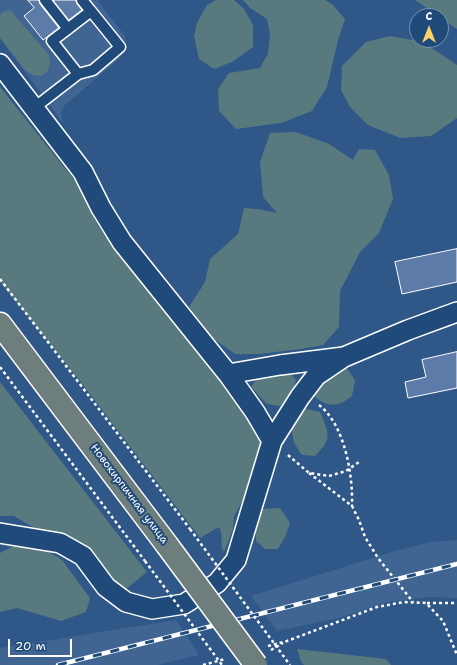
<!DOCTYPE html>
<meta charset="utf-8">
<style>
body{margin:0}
#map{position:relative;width:457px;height:665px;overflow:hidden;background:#2f5787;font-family:"Shantell Sans",sans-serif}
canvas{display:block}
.north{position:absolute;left:409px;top:8px;width:40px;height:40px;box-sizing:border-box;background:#1f4a7a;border:1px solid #7992af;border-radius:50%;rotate:0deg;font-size:11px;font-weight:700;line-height:16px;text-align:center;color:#fff}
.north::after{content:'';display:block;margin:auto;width:14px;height:18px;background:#ffd166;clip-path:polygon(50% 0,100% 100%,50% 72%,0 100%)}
.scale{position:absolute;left:8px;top:639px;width:64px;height:18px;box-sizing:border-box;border:2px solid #fff;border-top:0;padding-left:5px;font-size:12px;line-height:14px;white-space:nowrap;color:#fff;-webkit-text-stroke:3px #1f4a7a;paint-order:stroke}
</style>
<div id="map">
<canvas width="457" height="665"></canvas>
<div class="north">С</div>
<div class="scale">20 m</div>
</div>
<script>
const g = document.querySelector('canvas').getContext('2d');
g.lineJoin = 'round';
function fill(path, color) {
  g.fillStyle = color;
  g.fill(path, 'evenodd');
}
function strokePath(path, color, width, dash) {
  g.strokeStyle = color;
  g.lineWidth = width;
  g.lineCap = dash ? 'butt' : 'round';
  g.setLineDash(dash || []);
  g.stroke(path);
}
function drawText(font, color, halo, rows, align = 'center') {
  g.font = font + ' "Shantell Sans",sans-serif';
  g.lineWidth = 4;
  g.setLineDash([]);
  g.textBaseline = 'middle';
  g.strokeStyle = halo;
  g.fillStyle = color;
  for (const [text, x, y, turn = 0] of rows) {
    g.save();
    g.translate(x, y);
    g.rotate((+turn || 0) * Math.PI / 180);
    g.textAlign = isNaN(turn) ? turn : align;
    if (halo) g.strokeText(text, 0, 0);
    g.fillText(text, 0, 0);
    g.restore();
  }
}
const built = new Path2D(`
 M0,0H97L125,36L124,51L120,58L64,106L61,112L63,123L0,38Z
 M457,540V598L429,597L388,602L339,618L277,631L251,596L395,551L431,542Z
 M176,620L199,655L158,665H0V648Z`);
const green = new Path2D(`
 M216,0H234L244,9L253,25V47L232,62L214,69L199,59L194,36L197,23L207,5Z
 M243,0H325L332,4L345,19L338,40L327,87L312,111L281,123L236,129L219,111L218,89L229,73L260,68L268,53L270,34L267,19L250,8Z
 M415,0H457V29L441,18V16H438Z
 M10,10L49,55L50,64L47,72L41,76L33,75L25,70L0,38V15L3,12Z
 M390,36L418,41L435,50L457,65V118L431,136L400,138L368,125L350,107L341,90L342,66L366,42Z
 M0,87L75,181L98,226L256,427L263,445L258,464L242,502L234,516L233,529L224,552C219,544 224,536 219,527L200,538L80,381L0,282Z
 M296,132L329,144L353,160L359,149L375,150L389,175L393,199L379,233L360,252L340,291L339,327L323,345L301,349L259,354H235L207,334L189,307L205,282L210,259L238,234L244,208L257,209L277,213L263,197L260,162L270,133Z
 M316,367H346L355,380L352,396C348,399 343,403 338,404C327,407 317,400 311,392Z
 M289,372L296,380L293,392L280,406L267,404L251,387L258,377Z
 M0,382L147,572L120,594L41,532L14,516H0Z
 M302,408L320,412C329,434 333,438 315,456L302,455L294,443L291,425Z
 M280,508L290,523L285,537L278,549H265L256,541V523L262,509Z
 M15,545L41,547L62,560L90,598L86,612L61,621L17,608L0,612V553Z
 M297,649L386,659L391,665H304L301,661Z`);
const building = new Path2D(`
 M28,0H39L40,4L59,28L43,40L24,16L34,8Z
 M53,0H76L77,4L82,10L69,20Z
 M457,249V282L402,294L395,262Z
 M457,352V388L408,398L405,382L426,377L422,360Z`);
const path = new Path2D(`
 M0,279L190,529
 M0,367L145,561
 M319,405C345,425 353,475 352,506
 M288,455L309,473L329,476L346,471L359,462
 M309,473L352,506L359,520L365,537L378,558L413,602
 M427,603H457
 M268,646L287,641L377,607L404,602L426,603L443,621L457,655
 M271,650L283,643
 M203,665L225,659`);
const lane = new Path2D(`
 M45,0L68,29
 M78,74L93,70L120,47L91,11
 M34,108L78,74L52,41L91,11L82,0`);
const street = new Path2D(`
 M0,64L83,172L101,208L122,242L228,374L255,412L272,441
 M228,374L280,365L344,357L408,330L457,312
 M0,533L60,543L83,556L106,587L126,602L152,609L184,604L217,583L236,560L272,441L300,397L316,376L344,357`);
const primary = new Path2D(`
 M0,324L167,545`);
const rail = new Path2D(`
 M58,665L457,564`);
const pathBridge = new Path2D(`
 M190,529L290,665
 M145,561L222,665`);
const primaryBridge = new Path2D(`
 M167,545L256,665`);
const streetNames = [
 ["Новокирпичная улица",129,494,53]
];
fill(built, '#406593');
fill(green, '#587a7f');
fill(building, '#5c7ba9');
strokePath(building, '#fff', 1);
strokePath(lane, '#fff', 13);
strokePath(street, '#fff', 22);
strokePath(primary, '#fff', 25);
strokePath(path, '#fff', 2.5, [3, 3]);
strokePath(lane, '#1f4a7a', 10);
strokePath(street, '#1f4a7a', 19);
strokePath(primary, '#6d7e7c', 22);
strokePath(rail, '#fff', 4.5);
strokePath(rail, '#1f4a7a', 3, [9]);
strokePath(primaryBridge, '#fff', 25, []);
strokePath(pathBridge, '#fff', 2.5, [3, 3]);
strokePath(primaryBridge, '#6d7e7c', 22);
drawText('11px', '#fff', '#1f4a7a', streetNames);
</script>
